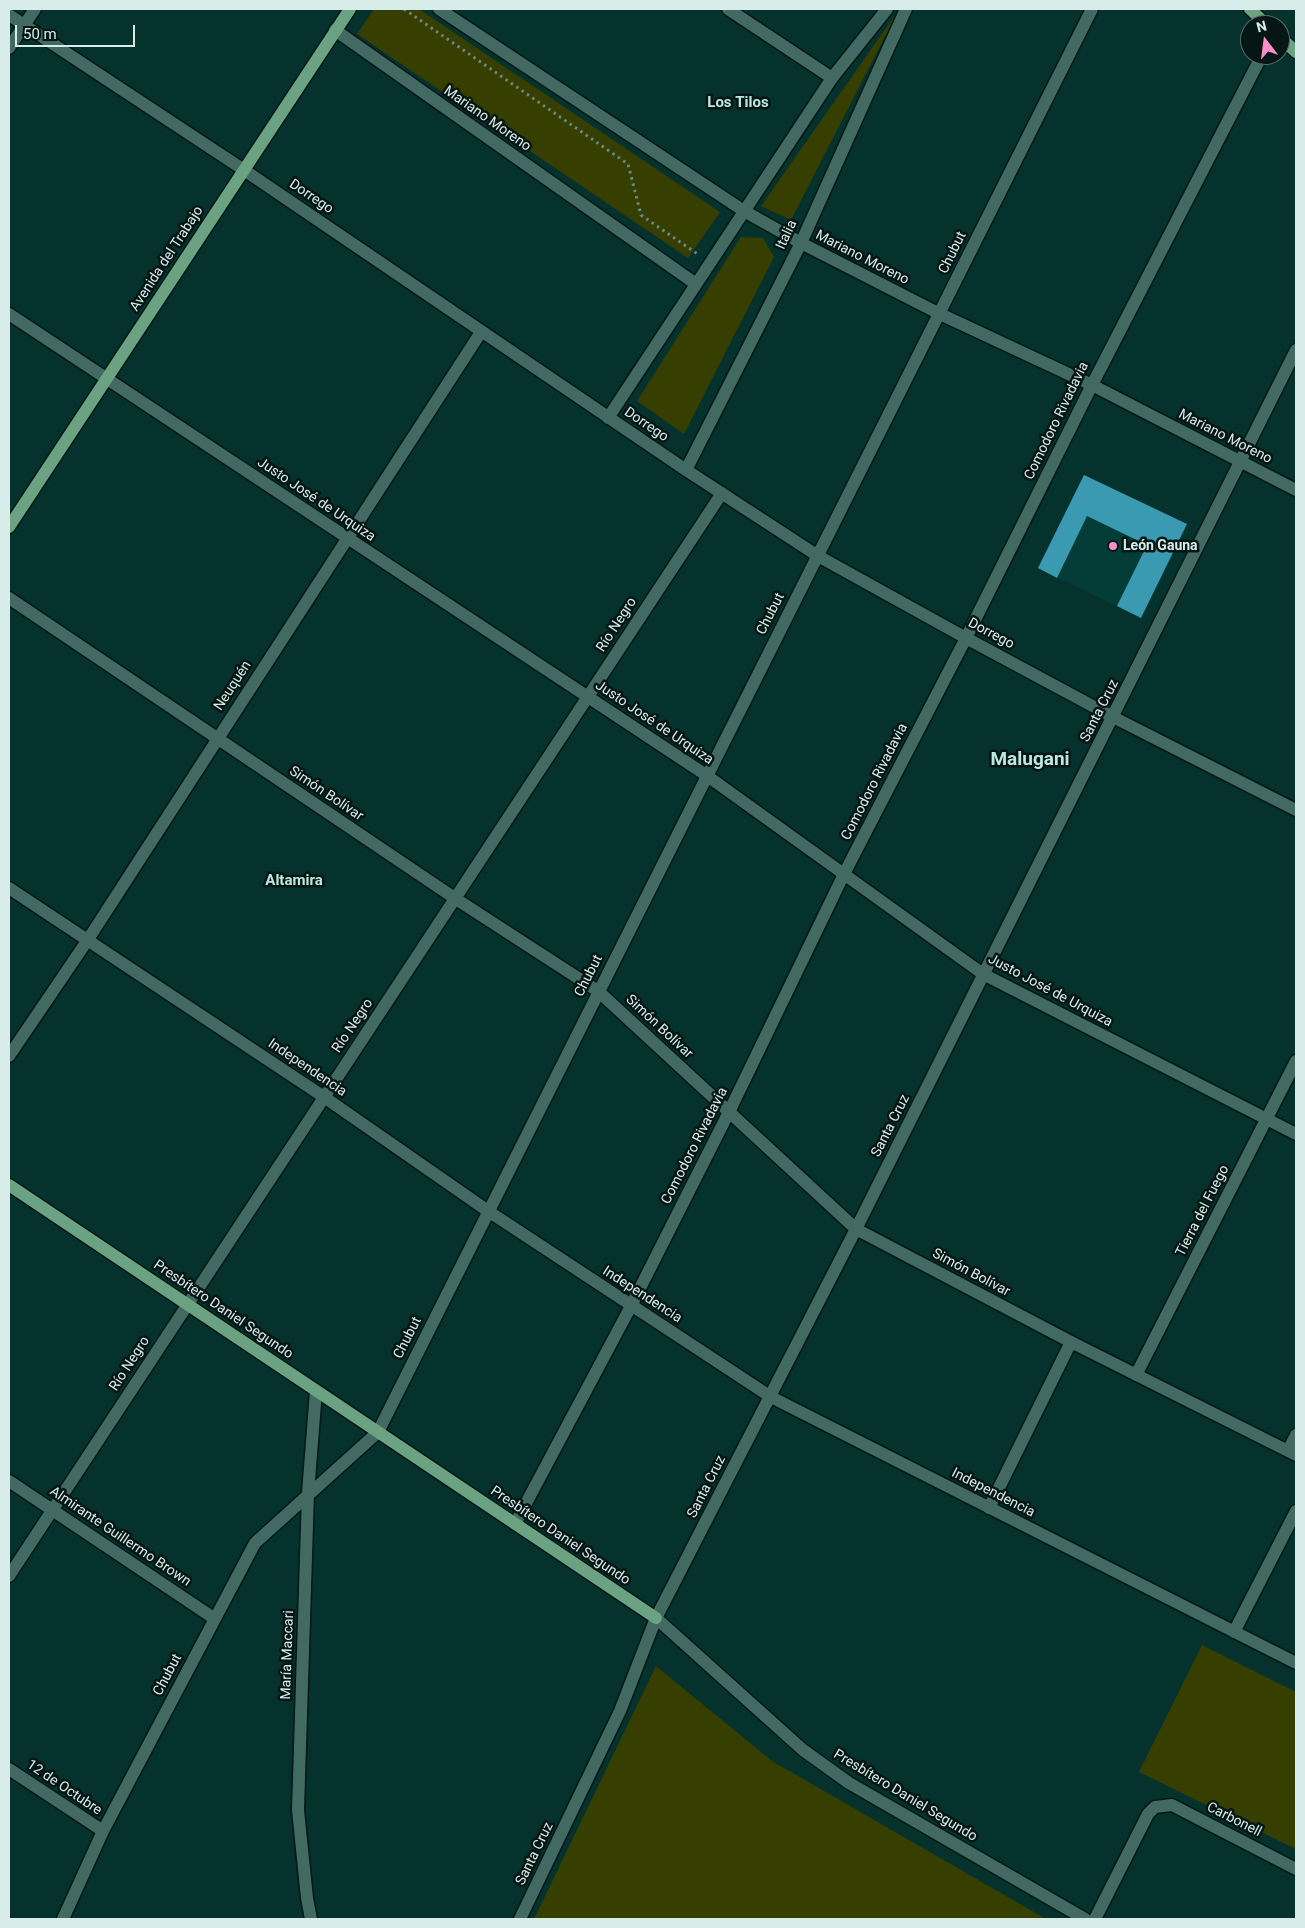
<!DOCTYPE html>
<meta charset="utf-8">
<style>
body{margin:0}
#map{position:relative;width:1305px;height:1928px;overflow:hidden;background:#06322d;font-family:Roboto,sans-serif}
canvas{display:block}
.frame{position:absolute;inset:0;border:10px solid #d8ede9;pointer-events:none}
.north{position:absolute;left:1240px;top:15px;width:50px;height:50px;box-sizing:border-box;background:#061614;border:1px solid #5a6c69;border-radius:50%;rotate:345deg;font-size:14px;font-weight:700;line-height:20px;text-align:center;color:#d8ede9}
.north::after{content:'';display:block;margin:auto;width:18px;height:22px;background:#f98fc8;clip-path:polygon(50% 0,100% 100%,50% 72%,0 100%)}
.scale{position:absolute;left:15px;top:25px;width:120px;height:22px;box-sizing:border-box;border:2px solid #d8ede9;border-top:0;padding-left:6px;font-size:15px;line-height:18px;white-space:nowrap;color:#d8ede9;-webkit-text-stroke:4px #061614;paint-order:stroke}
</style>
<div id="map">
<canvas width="1305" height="1928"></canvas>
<div class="frame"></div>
<div class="north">N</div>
<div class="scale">50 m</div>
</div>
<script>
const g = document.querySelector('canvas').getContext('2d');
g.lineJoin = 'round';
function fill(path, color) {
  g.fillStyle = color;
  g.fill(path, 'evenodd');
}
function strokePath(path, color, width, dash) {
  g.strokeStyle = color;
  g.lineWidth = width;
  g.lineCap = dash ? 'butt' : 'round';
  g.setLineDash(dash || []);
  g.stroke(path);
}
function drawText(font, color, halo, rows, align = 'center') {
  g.font = font + ' Roboto,sans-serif';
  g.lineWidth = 5;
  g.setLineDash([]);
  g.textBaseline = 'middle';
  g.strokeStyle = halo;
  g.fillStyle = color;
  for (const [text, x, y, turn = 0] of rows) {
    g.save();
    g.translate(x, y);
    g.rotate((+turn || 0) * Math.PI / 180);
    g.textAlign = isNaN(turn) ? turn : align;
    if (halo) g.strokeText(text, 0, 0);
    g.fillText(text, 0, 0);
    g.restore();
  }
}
const built = new Path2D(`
 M1084,475L1187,524L1141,618L1038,568Z`);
const green = new Path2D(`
 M374,9H419L720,212L688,258L357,34Z
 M898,11L791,220L761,206Z
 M741,237L763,238L774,257L684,434L637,401Z
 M1202,1645L1296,1692V1849L1139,1772Z
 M656,1666L772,1761L1046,1919H534Z`);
const building = new Path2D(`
 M1084,475L1187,524L1141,618L1117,606L1147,545L1087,516L1057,578L1038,568Z`);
const path = new Path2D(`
 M404,9L628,164L641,215L699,255`);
const minor = new Path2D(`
 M439,9L744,211L801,243L940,314L1092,385L1296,490
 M728,9L832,78
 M9,15L244,170L686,470L818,556L966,638L1113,717L1296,810
 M335,30L696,284
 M9,48L35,9
 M9,314L706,775L983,974L1296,1134
 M608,418L832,78L887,9
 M686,470L801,243L906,9
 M9,598L456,899L598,991L856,1229L1071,1342L1296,1455
 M9,888L324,1097L488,1211L771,1397L1296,1663
 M9,1056L87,941L481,332
 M1136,1375L1296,1061
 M1288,1451L1296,1435
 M9,1481L215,1619
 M989,1508L1071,1342
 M515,1524L631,1306L729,1112L844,874L966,638L1092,385L1262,55
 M9,1576L722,493
 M656,1618L803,1750L849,1783L1085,1919
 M1234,1632L1296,1511
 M9,1769L103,1831
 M63,1919L103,1831L255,1543L378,1432L1092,9
 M311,1919L307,1898L298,1810L308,1493L316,1391
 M520,1919L620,1711L656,1618L856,1229L1296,350
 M1095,1919L1148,1814L1155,1807L1172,1805L1296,1869`);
const major = new Path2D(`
 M1250,9L1267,25
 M1280,37L1296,52
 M9,527L350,9
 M9,1185L656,1618`);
const markers = [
 [1113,546,5,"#f98fc8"]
];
const streetNames = [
 ["Mariano Moreno",487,119,35],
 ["Dorrego",311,197,34],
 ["Italia",787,235,-65],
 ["Chubut",953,253,-64],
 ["Mariano Moreno",862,258,27],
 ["Avenida del Trabajo",167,259,-57],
 ["Comodoro Rivadavia",1057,421,-64],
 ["Dorrego",646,425,34],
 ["Mariano Moreno",1225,437,27],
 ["Justo José de Urquiza",316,500,34],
 ["Chubut",771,614,-63],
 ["Río Negro",617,625,-57],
 ["Dorrego",991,634,28],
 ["Neuquén",233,686,-57],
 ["Santa Cruz",1100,711,-63],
 ["Justo José de Urquiza",654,723,34],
 ["Comodoro Rivadavia",875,782,-63],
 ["Simón Bolívar",326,794,34],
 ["Chubut",589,976,-63],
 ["Justo José de Urquiza",1050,991,28],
 ["Río Negro",353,1026,-56],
 ["Simón Bolívar",659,1027,43],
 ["Independencia",307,1068,34],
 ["Santa Cruz",891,1126,-63],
 ["Comodoro Rivadavia",695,1146,-63],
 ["Tierra del Fuego",1203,1211,-63],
 ["Simón Bolívar",971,1273,28],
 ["Independencia",642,1295,33],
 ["Presbítero Daniel Segundo",223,1310,34],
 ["Chubut",408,1338,-63],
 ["Río Negro",130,1364,-57],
 ["Santa Cruz",707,1487,-63],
 ["Independencia",993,1493,27],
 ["Presbítero Daniel Segundo",560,1536,34],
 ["Almirante Guillermo Brown",120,1537,34],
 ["María Maccari",288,1655,-88],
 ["Chubut",168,1675,-62],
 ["12 de Octubre",64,1788,34],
 ["Presbítero Daniel Segundo",905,1796,31],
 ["Carbonell",1234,1820,27],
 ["Santa Cruz",535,1854,-64]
];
const poiNames = [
 ["León Gauna",1123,546]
];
const neighbourhoodNames = [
 ["Los Tilos",738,103],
 ["Altamira",294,881]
];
const districtNames = [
 ["Malugani",1030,760]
];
fill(built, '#043d37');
fill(green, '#373f00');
fill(building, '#399ab1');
strokePath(minor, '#001815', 15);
strokePath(major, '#001815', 15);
strokePath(path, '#678884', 3, [2.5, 4]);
strokePath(minor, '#426a63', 12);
strokePath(major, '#6ba382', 12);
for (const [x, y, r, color] of markers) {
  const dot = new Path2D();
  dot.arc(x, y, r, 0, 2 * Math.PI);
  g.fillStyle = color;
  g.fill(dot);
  strokePath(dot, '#061614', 2);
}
drawText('14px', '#d8ede9', '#061614', streetNames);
drawText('bold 14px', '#d8ede9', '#061614', poiNames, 'left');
drawText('bold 15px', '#bce8e0', '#061614', neighbourhoodNames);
drawText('bold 19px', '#bce8e0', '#061614', districtNames);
</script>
